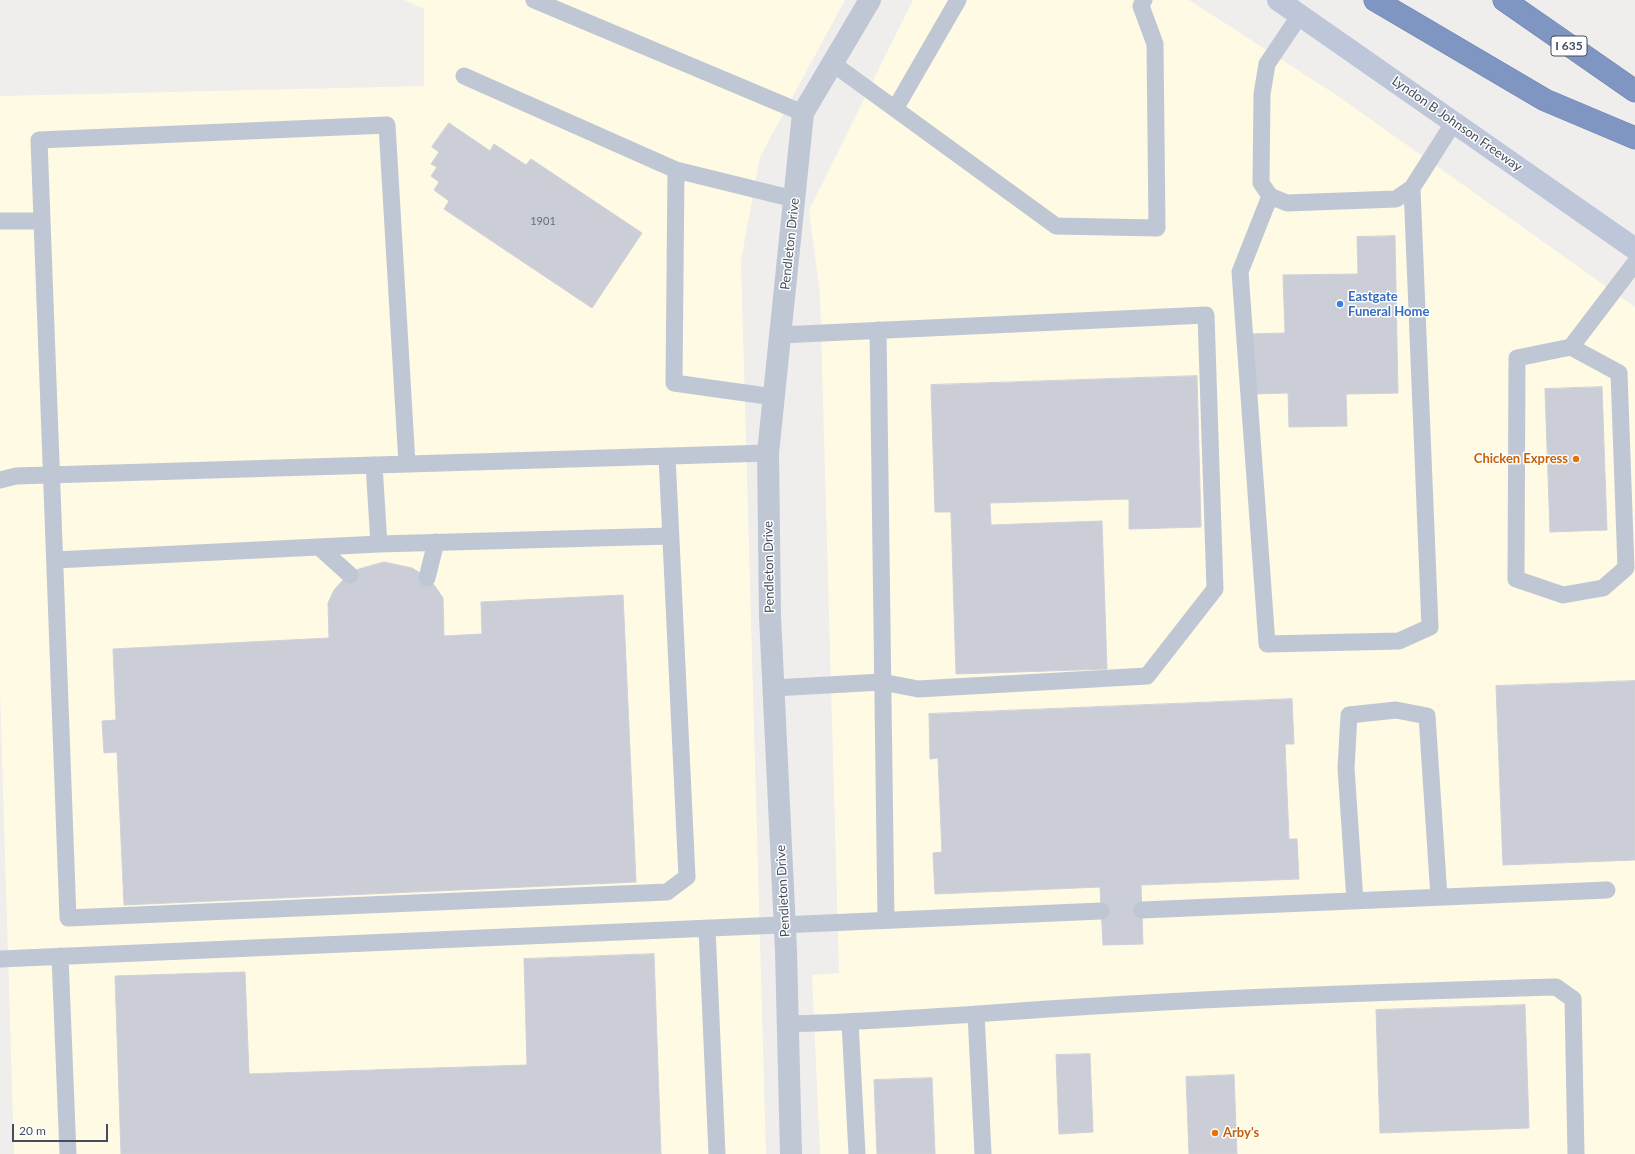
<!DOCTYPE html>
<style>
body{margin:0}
#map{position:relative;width:1635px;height:1154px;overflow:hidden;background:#f0eded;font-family:Lato,sans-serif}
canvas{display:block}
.scale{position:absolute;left:12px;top:1124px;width:96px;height:18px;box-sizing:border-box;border:2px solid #444d5d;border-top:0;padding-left:5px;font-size:12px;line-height:14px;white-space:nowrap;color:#444d5d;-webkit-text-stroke:3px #fff;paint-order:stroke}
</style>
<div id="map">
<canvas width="1635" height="1154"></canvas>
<div class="scale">20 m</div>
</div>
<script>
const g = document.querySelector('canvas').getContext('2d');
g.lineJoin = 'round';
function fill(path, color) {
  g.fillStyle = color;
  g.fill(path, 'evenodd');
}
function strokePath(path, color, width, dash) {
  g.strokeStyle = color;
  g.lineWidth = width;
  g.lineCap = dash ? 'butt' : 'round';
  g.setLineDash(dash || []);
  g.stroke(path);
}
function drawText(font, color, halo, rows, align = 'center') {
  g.font = font + ' Lato,sans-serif';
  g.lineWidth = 3;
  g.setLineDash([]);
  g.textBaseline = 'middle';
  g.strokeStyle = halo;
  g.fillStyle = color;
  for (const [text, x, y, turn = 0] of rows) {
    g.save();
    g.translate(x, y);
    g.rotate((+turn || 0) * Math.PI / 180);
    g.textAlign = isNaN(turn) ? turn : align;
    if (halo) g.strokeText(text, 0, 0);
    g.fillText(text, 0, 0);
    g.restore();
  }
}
const commercial = new Path2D(`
 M404,0H845L760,157L741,261L766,1154H14L0,691V96L424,86V9Z
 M913,0H1189L1338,96L1635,307V1154H820L812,975L839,973L820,295L809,210Z`);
const building = new Path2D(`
 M449,123L490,151L494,144L526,165L531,159L642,233L592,308L444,209L449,201L434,190L439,182L431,176L437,167L431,164L439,152L432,147Z
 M1395,236L1398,393L1346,394L1347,426L1289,427L1288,393L1254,394L1252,334L1285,333L1283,275L1358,274L1357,237Z
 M1197,376L1201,527L1129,529V499L990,503L991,525L1102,521L1107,669L956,674L951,512H935L931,385Z
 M1602,387L1607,530L1550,532L1545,389Z
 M384,562L412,568L425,576L435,586L443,598L444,636L482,634L481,602L623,595L636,882L124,905L117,752L104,753L102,721L116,720L113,649L329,638L328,603L334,590L344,579L356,570Z
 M1635,681V860L1503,865L1496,686Z
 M1292,699L1294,744H1285L1289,839H1297L1299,879L1141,885L1143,944L1103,945L1100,887L935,894L933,853L942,852L938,758L930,759L929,714Z
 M654,954L661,1154H121L115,976L245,972L249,1074L527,1065L524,959Z
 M1525,1005L1529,1128L1380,1133L1376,1010Z
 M1090,1054L1093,1132L1059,1134L1056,1055Z
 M1234,1075L1237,1154H1189L1186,1077Z
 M932,1078L935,1154H877L874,1080Z`);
const service = new Path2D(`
 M534,0L803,113
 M1300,15L1267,64L1262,94L1261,183L1270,196L1287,203L1396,199L1412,188L1454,122
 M832,63L1056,226L1157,228L1155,44L1141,6L1144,0
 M464,76L676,170L794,199
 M895,109L958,0
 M676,170L674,383L774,397
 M1270,196L1240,272L1267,644L1399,641L1430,627L1412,188
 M0,221H42
 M878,330L886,920
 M1571,347L1619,373L1626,568L1603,588L1563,595L1516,579L1517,358L1571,347L1635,263
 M407,464L387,125L39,140L68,918L667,892L687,877L667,456
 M374,465L379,544
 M0,480L16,476L768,453
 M319,547L350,575
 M55,560L379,544L670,536
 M427,578L436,542
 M773,688L882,682L918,689L1147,676L1215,589L1206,315L780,335
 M1355,901L1346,768L1349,715L1396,710L1427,716L1439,897
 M1142,910L1607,890
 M707,928L717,1154
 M60,956L68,1154
 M0,959L1101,911
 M976,1014L983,1154
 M850,1022L857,1154
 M788,1024C908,1021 1027,1009 1147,1003C1283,995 1420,991 1556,987L1573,999L1576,1154`);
const minor = new Path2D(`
 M791,1154L786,951L770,616L768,453L803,113L870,0`);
const secondary = new Path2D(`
 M1278,0L1635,249`);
const motorway = new Path2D(`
 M1375,0L1545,100L1635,138
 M1504,0L1635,91`);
const markers = [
 [1340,304,4,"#3f7fe0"],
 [1576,459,4,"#e8710a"],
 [1215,1133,4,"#e8710a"]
];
const numberNames = [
 ["1901",543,221]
];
const shields = [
 [1569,46,36]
];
const shieldNames = [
 ["I 635",1569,46]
];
const streetNames = [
 ["Lyndon B Johnson Freeway",1457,124,35],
 ["Pendleton Drive",790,244,-84],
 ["Pendleton Drive",769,567,-91],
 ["Pendleton Drive",783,891,-93]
];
const shopNames = [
 ["Eastgate",1348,297],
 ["Funeral Home",1348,312]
];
const foodNames = [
 ["Chicken Express",1568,459],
 ["Arby's",1223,1133,"left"]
];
fill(commercial, '#fefae3');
fill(building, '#cbced6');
strokePath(building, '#d0d2da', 1);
strokePath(motorway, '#6a81ae', 23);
strokePath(service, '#bfc7d4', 17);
strokePath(minor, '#bfc7d4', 22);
strokePath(secondary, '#bdc7d9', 22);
strokePath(motorway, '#7f96c2', 22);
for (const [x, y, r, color] of markers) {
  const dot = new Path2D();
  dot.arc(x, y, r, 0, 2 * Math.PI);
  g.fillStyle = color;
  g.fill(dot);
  strokePath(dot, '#fff', 1.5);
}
drawText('11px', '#666d7b', null, numberNames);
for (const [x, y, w] of shields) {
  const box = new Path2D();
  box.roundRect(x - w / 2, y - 10, w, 20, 3);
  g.fillStyle = '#fff';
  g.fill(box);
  strokePath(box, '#444d5d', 1);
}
drawText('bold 12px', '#444d5d', null, shieldNames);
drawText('13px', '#444d5d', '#fff', streetNames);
drawText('bold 13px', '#366cbe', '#fff', shopNames, 'left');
drawText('bold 13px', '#c56008', '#fff', foodNames, 'right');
</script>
